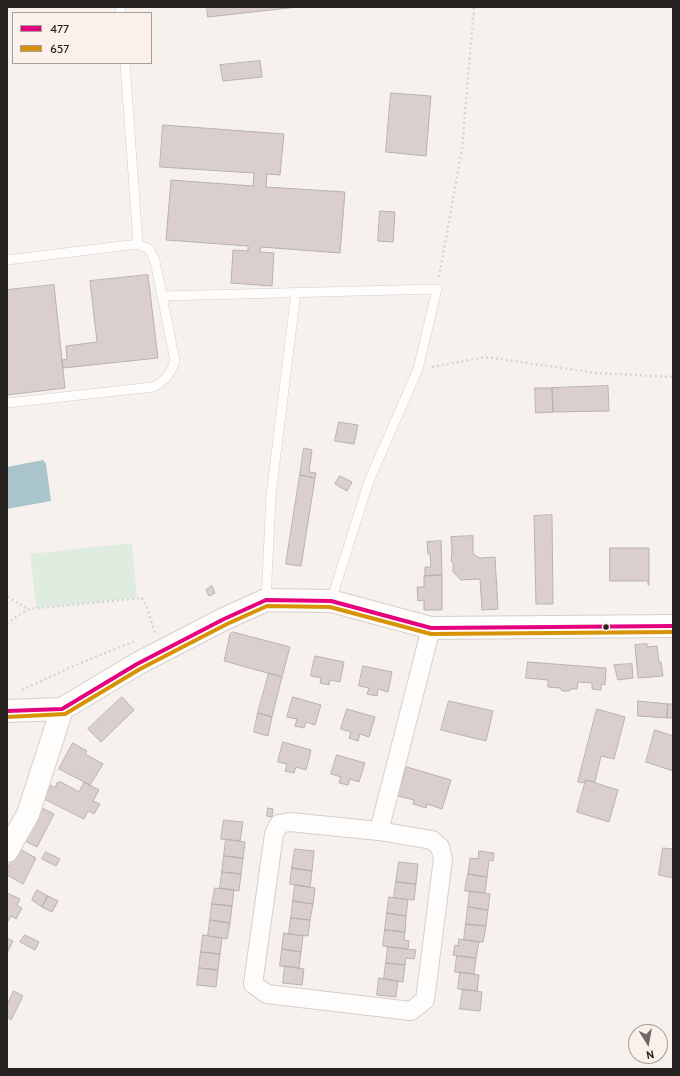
<!DOCTYPE html>
<style>
body{margin:0}
#map{position:relative;width:680px;height:1076px;overflow:hidden;background:#f7f1ee;font-family:Cabin,sans-serif}
canvas{display:block}
.frame{position:absolute;inset:0;border:8px solid #262220;pointer-events:none}
.legend{position:absolute;left:12px;top:12px;width:140px;height:52px;box-sizing:border-box;background:#fbf0ea;border:1px solid #a69e99;margin:0;padding:5px 7px;list-style:none;font-size:12px;color:#262220}
.legend li{display:flex;align-items:center;gap:8px;height:20px}
.legend b{width:20px;border:1px solid #a69e99}
.north{position:absolute;left:628px;top:1024px;width:40px;height:40px;box-sizing:border-box;background:#fbf0ea;border:1px solid #a69e99;border-radius:50%;rotate:169deg;font-size:11px;font-weight:700;line-height:16px;text-align:center;color:#262220}
.north::after{content:'';display:block;margin:auto;width:14px;height:18px;background:#6f6a68;clip-path:polygon(50% 0,100% 100%,50% 72%,0 100%)}
</style>
<div id="map">
<canvas width="680" height="1076"></canvas>
<div class="frame"></div>
<ul class="legend">
<li><b style="height:5px;background:#e5007d"></b>477</li>
<li><b style="height:5px;background:#d89205"></b>657</li>
</ul>
<div class="north">N</div>
</div>
<script>
const g = document.querySelector('canvas').getContext('2d');
g.lineJoin = 'round';
function fill(path, color) {
  g.fillStyle = color;
  g.fill(path, 'evenodd');
}
function strokePath(path, color, width, dash) {
  g.strokeStyle = color;
  g.lineWidth = width;
  g.lineCap = dash ? 'butt' : 'round';
  g.setLineDash(dash || []);
  g.stroke(path);
}
const green = new Path2D(`
 M132,543L137,598L36,608L30,554Z`);
const water = new Path2D(`
 M43,460L46,464L51,501L7,509V467Z`);
const building = new Path2D(`
 M207,7H298L208,17Z
 M260,61L262,77L223,81L220,65Z
 M391,93L431,96L426,156L386,152Z
 M163,125L284,134L280,175L267,174L266,187L345,192L340,253L261,247L260,252L274,253L272,286L231,283L233,250L248,251V246L166,240L171,180L253,186L254,173L160,167Z
 M380,211L395,212L393,242L378,241Z
 M148,275L158,358L63,368L62,360L67,359L66,346L97,342L90,281Z
 M54,285L65,388L7,395V290Z
 M608,386L609,411L553,412L552,388Z
 M535,388H552L553,412L536,413Z
 M339,422L358,425L354,444L335,441Z
 M304,448L312,450L309,472L316,473L315,478L300,475Z
 M300,475L315,478L301,566L286,564Z
 M340,476L352,482L347,491L335,484Z
 M552,515L553,604H536L534,516Z
 M473,536V554L480,558L495,557L498,609L482,610L480,579L461,580L453,572V562L451,561L452,551L451,537Z
 M441,541L442,575L425,576V567H431L430,553L428,554L427,542Z
 M610,548H649V585H648V581H610Z
 M442,575V610H424V600L418,601L417,587H424V576Z
 M212,586L215,593L209,596L206,590Z
 M233,632L290,647L282,677L224,661L230,634Z
 M647,644V647L657,646L659,662H661L663,676L638,678L635,645Z
 M315,656L344,662L340,682L330,680L329,685L320,683L321,678L311,676Z
 M528,662L606,668L605,685L601,684V690L592,689V683L578,682L577,689H571L569,691H562L560,688L548,687V680L526,678Z
 M632,664L633,678L618,680L614,665Z
 M363,666L392,672L388,692L378,689L377,696L367,694L369,688L359,686Z
 M269,673L282,677L272,717L258,713Z
 M122,697L134,710L101,742L88,729Z
 M293,697L321,705L315,725L306,722L304,728L295,726L297,719L287,717Z
 M449,701L493,711L486,741L441,730Z
 M638,701L668,704L667,718L638,716Z
 M668,704H673V718H667Z
 M347,709L375,717L369,737L360,734L358,741L349,738L351,732L341,729Z
 M597,709L625,717L614,759L601,756L595,782L586,780L585,783L578,782Z
 M258,713L272,717L268,736L254,732Z
 M655,730L673,736V771L646,762Z
 M283,742L311,750L306,770L296,767L294,773L285,771L287,764L278,762Z
 M73,743L87,751L85,754L103,764L90,785L59,769Z
 M337,755L365,763L359,782L350,779L348,785L339,783L341,777L331,774Z
 M407,767L451,780L442,809L427,804L426,808L413,804L414,800L398,796Z
 M586,780L618,790L609,822L577,812Z
 M61,782L79,792L84,782L99,790L93,801L100,804L94,814L88,811L84,819L44,799L51,785L55,788L57,783Z
 M40,807L54,814L37,847L23,840Z
 M268,808L273,809L272,817L267,816Z
 M224,820L243,822L240,841L221,839Z
 M226,839L245,842L243,858L224,856Z
 M18,848L36,858L23,884L7,875V870Z
 M663,848L673,849V878L659,875Z
 M295,849L314,851L312,871L292,868Z
 M479,851L494,853L493,861L489,860L487,877L468,874L470,858L478,859Z
 M46,852L60,859L56,866L42,859Z
 M224,856L243,858L241,874L222,872Z
 M399,862L418,864L416,884L396,882Z
 M292,868L312,871L310,887L290,884Z
 M222,872L241,874L239,891L220,888Z
 M468,874L487,877L485,893L465,891Z
 M396,882L416,884L414,900L394,898Z
 M295,885L315,888L313,904L293,901Z
 M215,888L234,890L232,906L212,904Z
 M37,890L48,896L42,907L32,900Z
 M470,891L490,894L488,910L468,907Z
 M7,893L20,899L17,905L22,908L16,919L11,916L7,923Z
 M48,896L58,901L52,912L42,907Z
 M389,897L408,900L406,916L387,913Z
 M293,901L313,904L310,920L291,918Z
 M212,904L232,906L230,923L210,920Z
 M468,907L488,910L486,926L466,924Z
 M387,913L406,916L405,932L385,930Z
 M291,918L310,920L308,936L289,934Z
 M210,920L230,923L227,939L208,936Z
 M466,924L486,926L483,942L464,940Z
 M385,930L405,932L404,940L409,941L408,949L383,946Z
 M284,933L303,936L301,952L282,949Z
 M25,935L39,942L35,950L20,942Z
 M203,935L222,938L220,954L201,952Z
 M7,938L13,941L7,953Z
 M459,939L479,942L476,958L453,955L455,945L458,946Z
 M388,947L416,950L414,959L406,958L405,965L386,963Z
 M282,949L301,952L299,968L280,966Z
 M201,952L220,954L218,970L199,968Z
 M457,956L476,958L474,974L455,972Z
 M386,963L405,965L403,982L384,979Z
 M285,966L304,969L302,985L283,983Z
 M199,968L218,970L216,987L197,985Z
 M460,972L479,975L477,991L458,989Z
 M379,978L398,981L396,997L377,995Z
 M463,989L482,992L480,1011L460,1009Z
 M14,991L23,996L11,1020L7,1017V1005Z`);
const path = new Path2D(`
 M439,277L462,149L474,7
 M432,367L485,357L597,373L673,377
 M7,597L29,609
 M7,624L17,616L30,609L142,598L147,607L155,633
 M22,690L71,667L135,641`);
const service = new Path2D(`
 M120,7L121,13
 M125,63L138,244
 M7,260L138,244L149,249L155,261L175,361C170,375 166,380 153,387L7,403
 M162,296L437,289L418,369L369,481L331,601
 M266,600L271,495L296,292`);
const minor = new Path2D(`
 M379,831L290,822L279,824L274,834L253,984L267,994L411,1011L425,1000L443,859L440,847L432,840L379,831L431,628`);
const tertiary = new Path2D(`
 M7,711L62,709L137,664L224,619L266,600L331,601L431,628L673,626
 M7,851L28,814L62,709`);
const bus1 = new Path2D(`
 M7,711L62,709L137,664L224,619L266,600L331,601L431,628L673,626`);
const bus2 = new Path2D(`
 M7,717L65,714L140,669L227,624L267,606L330,607L431,634L673,632`);
const markers = [
 [606,627,3.5,"#262220"]
];
fill(green, '#dfede0');
fill(water, '#a9c4ca');
fill(building, '#dacfcd');
strokePath(building, '#b7b2b0', 1);
strokePath(service, '#d4cfcc', 10);
strokePath(minor, '#d4cfcc', 20);
strokePath(tertiary, '#d4cfcc', 24);
strokePath(path, '#d7d5d4', 2.5, [2, 3]);
strokePath(service, '#fefdfc', 9);
strokePath(minor, '#fefdfc', 18);
strokePath(tertiary, '#fefdfc', 22);
strokePath(bus1, '#e5007d', 4);
strokePath(bus2, '#d89205', 4);
for (const [x, y, r, color] of markers) {
  const dot = new Path2D();
  dot.arc(x, y, r, 0, 2 * Math.PI);
  g.fillStyle = color;
  g.fill(dot);
  strokePath(dot, '#fbf0ea', 1.5);
}
</script>
